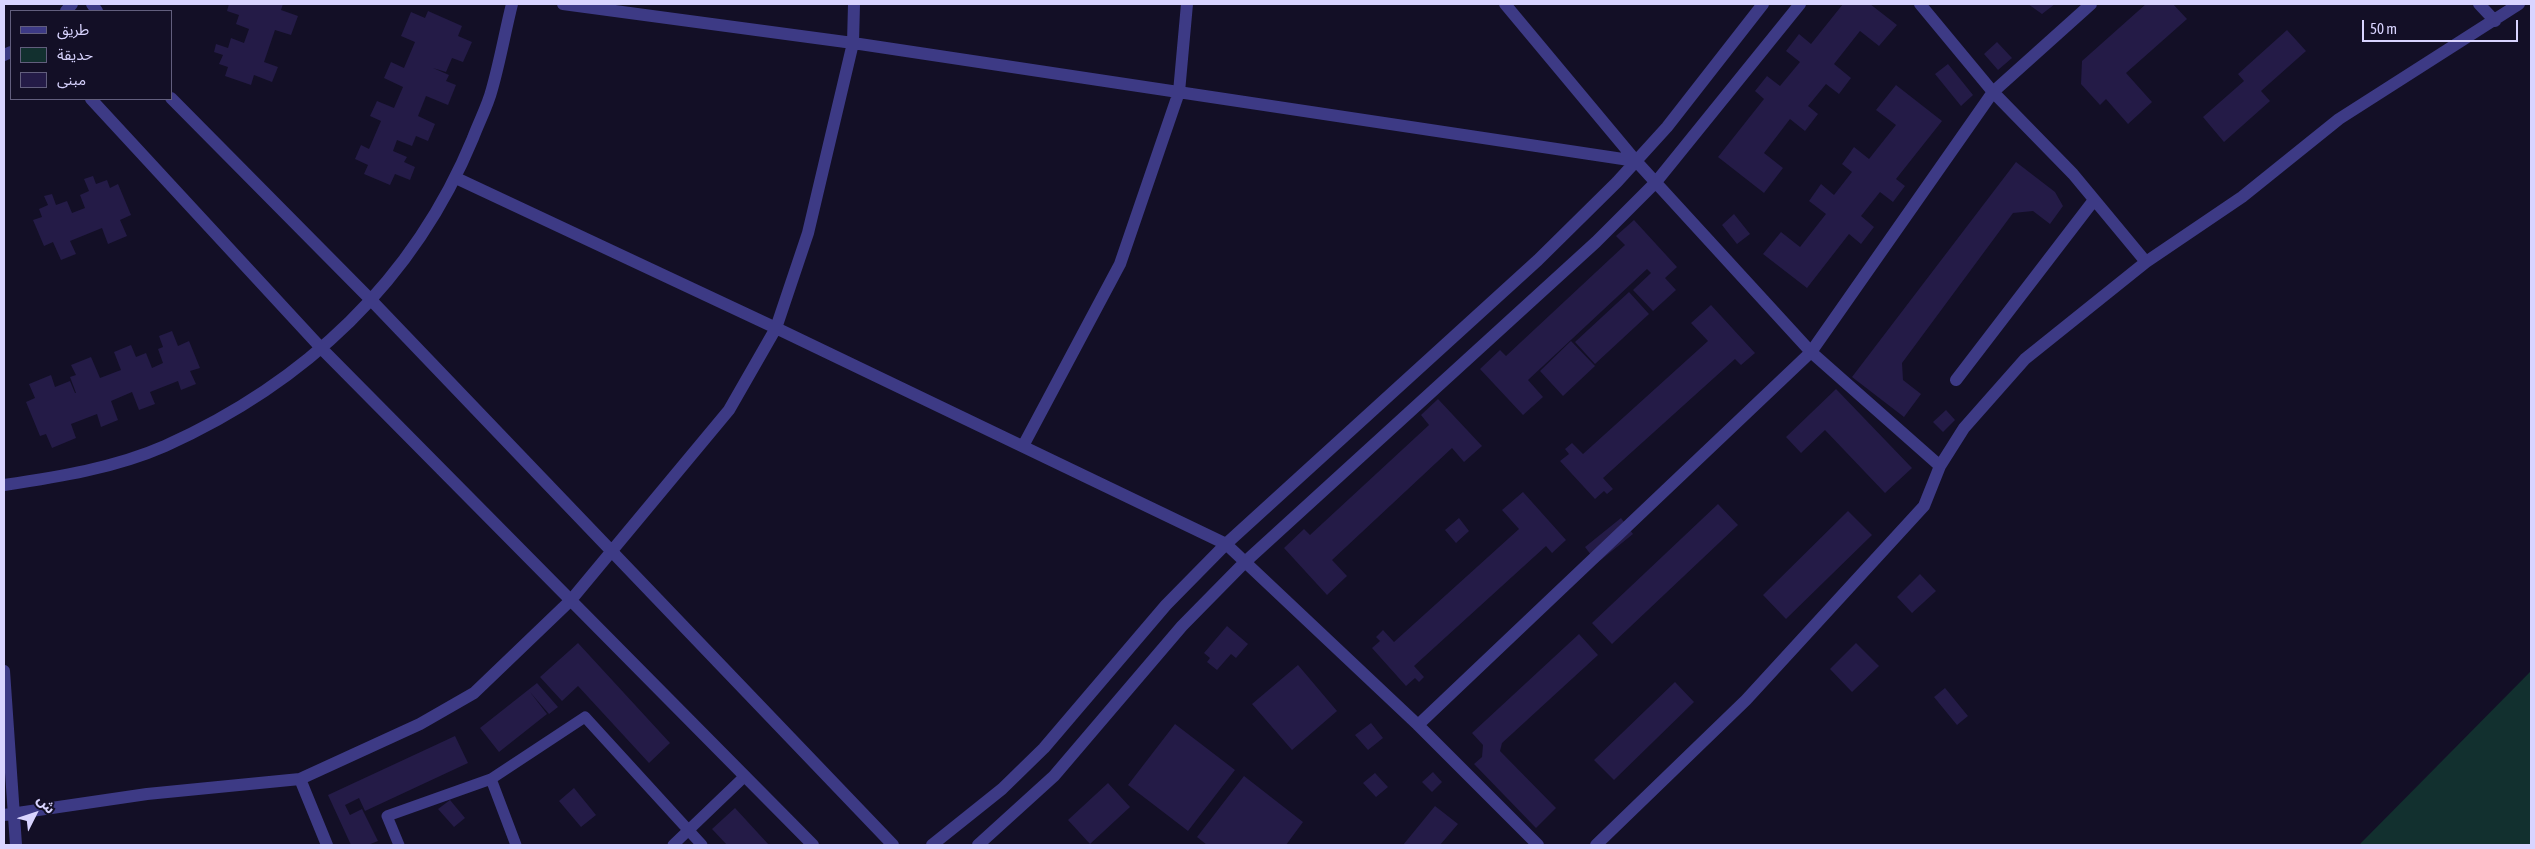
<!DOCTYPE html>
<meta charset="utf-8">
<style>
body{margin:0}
#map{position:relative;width:2535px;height:849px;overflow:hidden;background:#130f26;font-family:"Asap Condensed","Noto Sans Arabic",sans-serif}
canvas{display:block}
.frame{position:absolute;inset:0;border:5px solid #d9d4ff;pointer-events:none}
.legend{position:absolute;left:10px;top:10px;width:162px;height:90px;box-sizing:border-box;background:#130f26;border:1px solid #625e7d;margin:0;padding:6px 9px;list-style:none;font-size:15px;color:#d9d4ff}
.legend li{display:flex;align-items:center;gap:10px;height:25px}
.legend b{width:25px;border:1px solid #625e7d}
.north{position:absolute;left:10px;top:789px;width:50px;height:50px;-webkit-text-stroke:4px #130f26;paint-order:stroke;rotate:49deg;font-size:14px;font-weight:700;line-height:20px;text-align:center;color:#d9d4ff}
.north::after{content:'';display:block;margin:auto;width:18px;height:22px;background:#d9d4ff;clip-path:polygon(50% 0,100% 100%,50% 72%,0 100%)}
.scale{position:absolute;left:2362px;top:20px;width:156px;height:22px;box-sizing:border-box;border:2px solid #d9d4ff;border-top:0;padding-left:6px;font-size:15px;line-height:18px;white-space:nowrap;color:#d9d4ff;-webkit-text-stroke:4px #130f26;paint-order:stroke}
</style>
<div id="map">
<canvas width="2535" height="849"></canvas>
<div class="frame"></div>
<ul class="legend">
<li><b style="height:6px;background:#3d3a85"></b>طريق</li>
<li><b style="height:14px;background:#12302f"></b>حديقة</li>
<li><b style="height:14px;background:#241b47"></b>مبنى</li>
</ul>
<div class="north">ش</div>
<div class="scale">50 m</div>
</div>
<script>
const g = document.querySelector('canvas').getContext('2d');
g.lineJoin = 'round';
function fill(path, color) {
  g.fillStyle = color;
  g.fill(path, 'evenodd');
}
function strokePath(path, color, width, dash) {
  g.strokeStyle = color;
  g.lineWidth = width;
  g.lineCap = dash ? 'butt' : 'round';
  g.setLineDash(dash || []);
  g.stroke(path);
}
const green = new Path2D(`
 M2531,671V845H2359Z`);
const building = new Path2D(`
 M229,4H283L281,10L298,16L291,35L275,30L264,62L278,67L272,82L254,75L251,85L225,76L228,67L219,64L223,55L214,52L216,44L228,48L231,38L244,43L249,29L236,24L239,15L227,11Z
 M1843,4H1870L1897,25L1879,46L1860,31L1834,64L1851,78L1839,94L1826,84L1808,106L1818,114L1805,131L1790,119L1764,153L1783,168L1764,193L1718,157L1764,99L1755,91L1767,76L1780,86L1800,62L1786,51L1799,34L1811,44Z
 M2028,4H2055L2042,14Z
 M2146,4H2173L2187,19L2126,73L2152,102L2128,124L2106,99L2100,105L2081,84L2082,61Z
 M428,11L462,26L458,36L472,42L463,62L452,58L446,72L433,68L449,75L446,81L456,85L448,105L426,96L418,116L435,124L428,141L416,136L412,146L397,140L393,151L407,157L404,162L415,167L410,180L395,174L390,185L364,174L368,165L355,159L361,145L369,149L381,121L370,116L377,101L394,108L403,87L384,78L391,62L404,68L415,42L401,36L411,12L425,18Z
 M2287,30L2306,51L2261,91L2270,101L2224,142L2203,117L2244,81L2238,74Z
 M1997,42L2012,58L1998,70L1984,54Z
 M1948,64L1973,95L1961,106L1935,74Z
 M1896,85L1942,121L1896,179L1905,186L1893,202L1880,192L1861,216L1874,227L1861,244L1849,234L1807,288L1763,254L1781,232L1800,247L1826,214L1809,201L1821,184L1834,195L1852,172L1842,164L1854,147L1869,159L1896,125L1876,110Z
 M2016,162L2055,192L2063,206L2050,224L2033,211L2013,213L1902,363L1903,380L1921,394L1904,417L1852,377Z
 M93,176L96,184L107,180L110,188L118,184L131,215L120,220L127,236L108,244L102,228L70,241L76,254L61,260L53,242L44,246L33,220L42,217L39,209L48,205L44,196L52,194L56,205L67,201L72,213L85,208L80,195L89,191L84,179Z
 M1734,214L1750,234L1737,244L1722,225Z
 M1634,220L1677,267L1665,278L1676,290L1653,311L1633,290L1651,273L1647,269L1528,380L1543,397L1523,415L1480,369L1500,350L1506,356L1625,245L1616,236Z
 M1629,292L1649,314L1595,364L1575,342Z
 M1711,305L1755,353L1741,365L1735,359L1603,478L1613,489L1607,494L1604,491L1595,499L1560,461L1569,454L1565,449L1572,443L1583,454L1708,341L1691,323Z
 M172,331L178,346L189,341L200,368L190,371L196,384L181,390L178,381L150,392L155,404L139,410L132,392L111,401L118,420L101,427L97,414L71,424L76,438L52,448L46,434L40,436L26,402L35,398L29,384L51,375L55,387L70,381L75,393H76L70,377L76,375L71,365L91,357L100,378L121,370L114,352L131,345L136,357L146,353L152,368L163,363L158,349L163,347L159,336Z
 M1571,341L1595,366L1563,396L1540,371Z
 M1836,389L1912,468L1885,493L1825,430L1801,453L1786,437Z
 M1438,399L1482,446L1464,462L1452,448L1332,560L1347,576L1327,595L1284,548L1304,529L1310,535L1429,425L1421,415Z
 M1946,410L1955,420L1943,432L1933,422Z
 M1523,492L1566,540L1552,553L1546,546L1414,666L1424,677L1419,682L1415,678L1406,686L1372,648L1380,641L1376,637L1383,630L1394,642L1519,529L1502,510Z
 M1718,504L1738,525L1612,644L1592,623Z
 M1848,511L1872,535L1786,619L1763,595Z
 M1459,518L1469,531L1456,543L1445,530Z
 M1621,518L1633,534L1597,563L1585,547Z
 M1920,574L1936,591L1912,613L1897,597Z
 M1227,626L1248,644L1236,658L1231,654L1217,670L1207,662L1210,658L1204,653Z
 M1579,634L1598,655L1502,743L1500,751L1556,808L1536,828L1474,764L1482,757L1483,745L1472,733Z
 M578,643L670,743L649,763L578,686L562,701L540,677Z
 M1856,643L1879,666L1852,692L1830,669Z
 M1298,665L1337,711L1292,750L1252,704Z
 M1675,682L1694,702L1614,780L1594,760Z
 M537,683L558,707L549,714L530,692L547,714L499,752L480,728Z
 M1945,688L1968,716L1957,725L1934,697Z
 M1371,723L1383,738L1368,750L1355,735Z
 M1175,724L1235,770L1188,831L1128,785Z
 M455,736L468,763L365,811L359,798L345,805L350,815L362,809L378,841L368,845H351L328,795Z
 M1433,772L1442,782L1432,792L1422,782Z
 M1375,773L1388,787L1376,797L1363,783Z
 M1244,776L1303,822L1286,845H1207L1197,837Z
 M1108,783L1130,807L1090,844L1068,820Z
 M574,788L596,815L581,827L559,801Z
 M450,800L465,818L454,827L438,809Z
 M1435,806L1458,824L1440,845H1403Z
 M735,808L769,845H727L712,829Z`);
const service = new Path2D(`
 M491,779L516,845
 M399,845L387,816L491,779L585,717L702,845
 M673,845L745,776`);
const minor = new Path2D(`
 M92,4L97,11
 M563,4L853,43L1636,161
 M1505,4L1636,161L1811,352L1940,466
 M1920,4L1993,92L2073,174L2146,262
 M2479,4L2495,21
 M66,11L72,4
 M4,55L11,52
 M171,98L372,301L893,845
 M91,99L322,349L813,845
 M456,178L776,328L1226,544L1418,725L1538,845
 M1956,380L2094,200
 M1023,446L1120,264L1179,92L1187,4
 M4,485C58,477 115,468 165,446C305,383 414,281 473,138C479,122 488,105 492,89C500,61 505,32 512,4
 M4,671L16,845
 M1418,725L1811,352L1993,92L2091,4
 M300,779L327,845
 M4,815L147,794L300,779L420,724L474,693L571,600L729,410L776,328L808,233L853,43L854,4
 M932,845L1002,789L1044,748L1166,605L1226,544L1538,260L1617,182L1667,127L1763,4
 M978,845L1054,776L1182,626L1244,563L1596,242L1656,182L1800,4
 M1596,845L1746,700L1924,506L1940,466L1964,428L2025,359L2146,262L2242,197L2339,119L2519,4`);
fill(green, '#12302f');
fill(building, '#241b47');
strokePath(service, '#3d3a85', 11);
strokePath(minor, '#3d3a85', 12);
</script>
